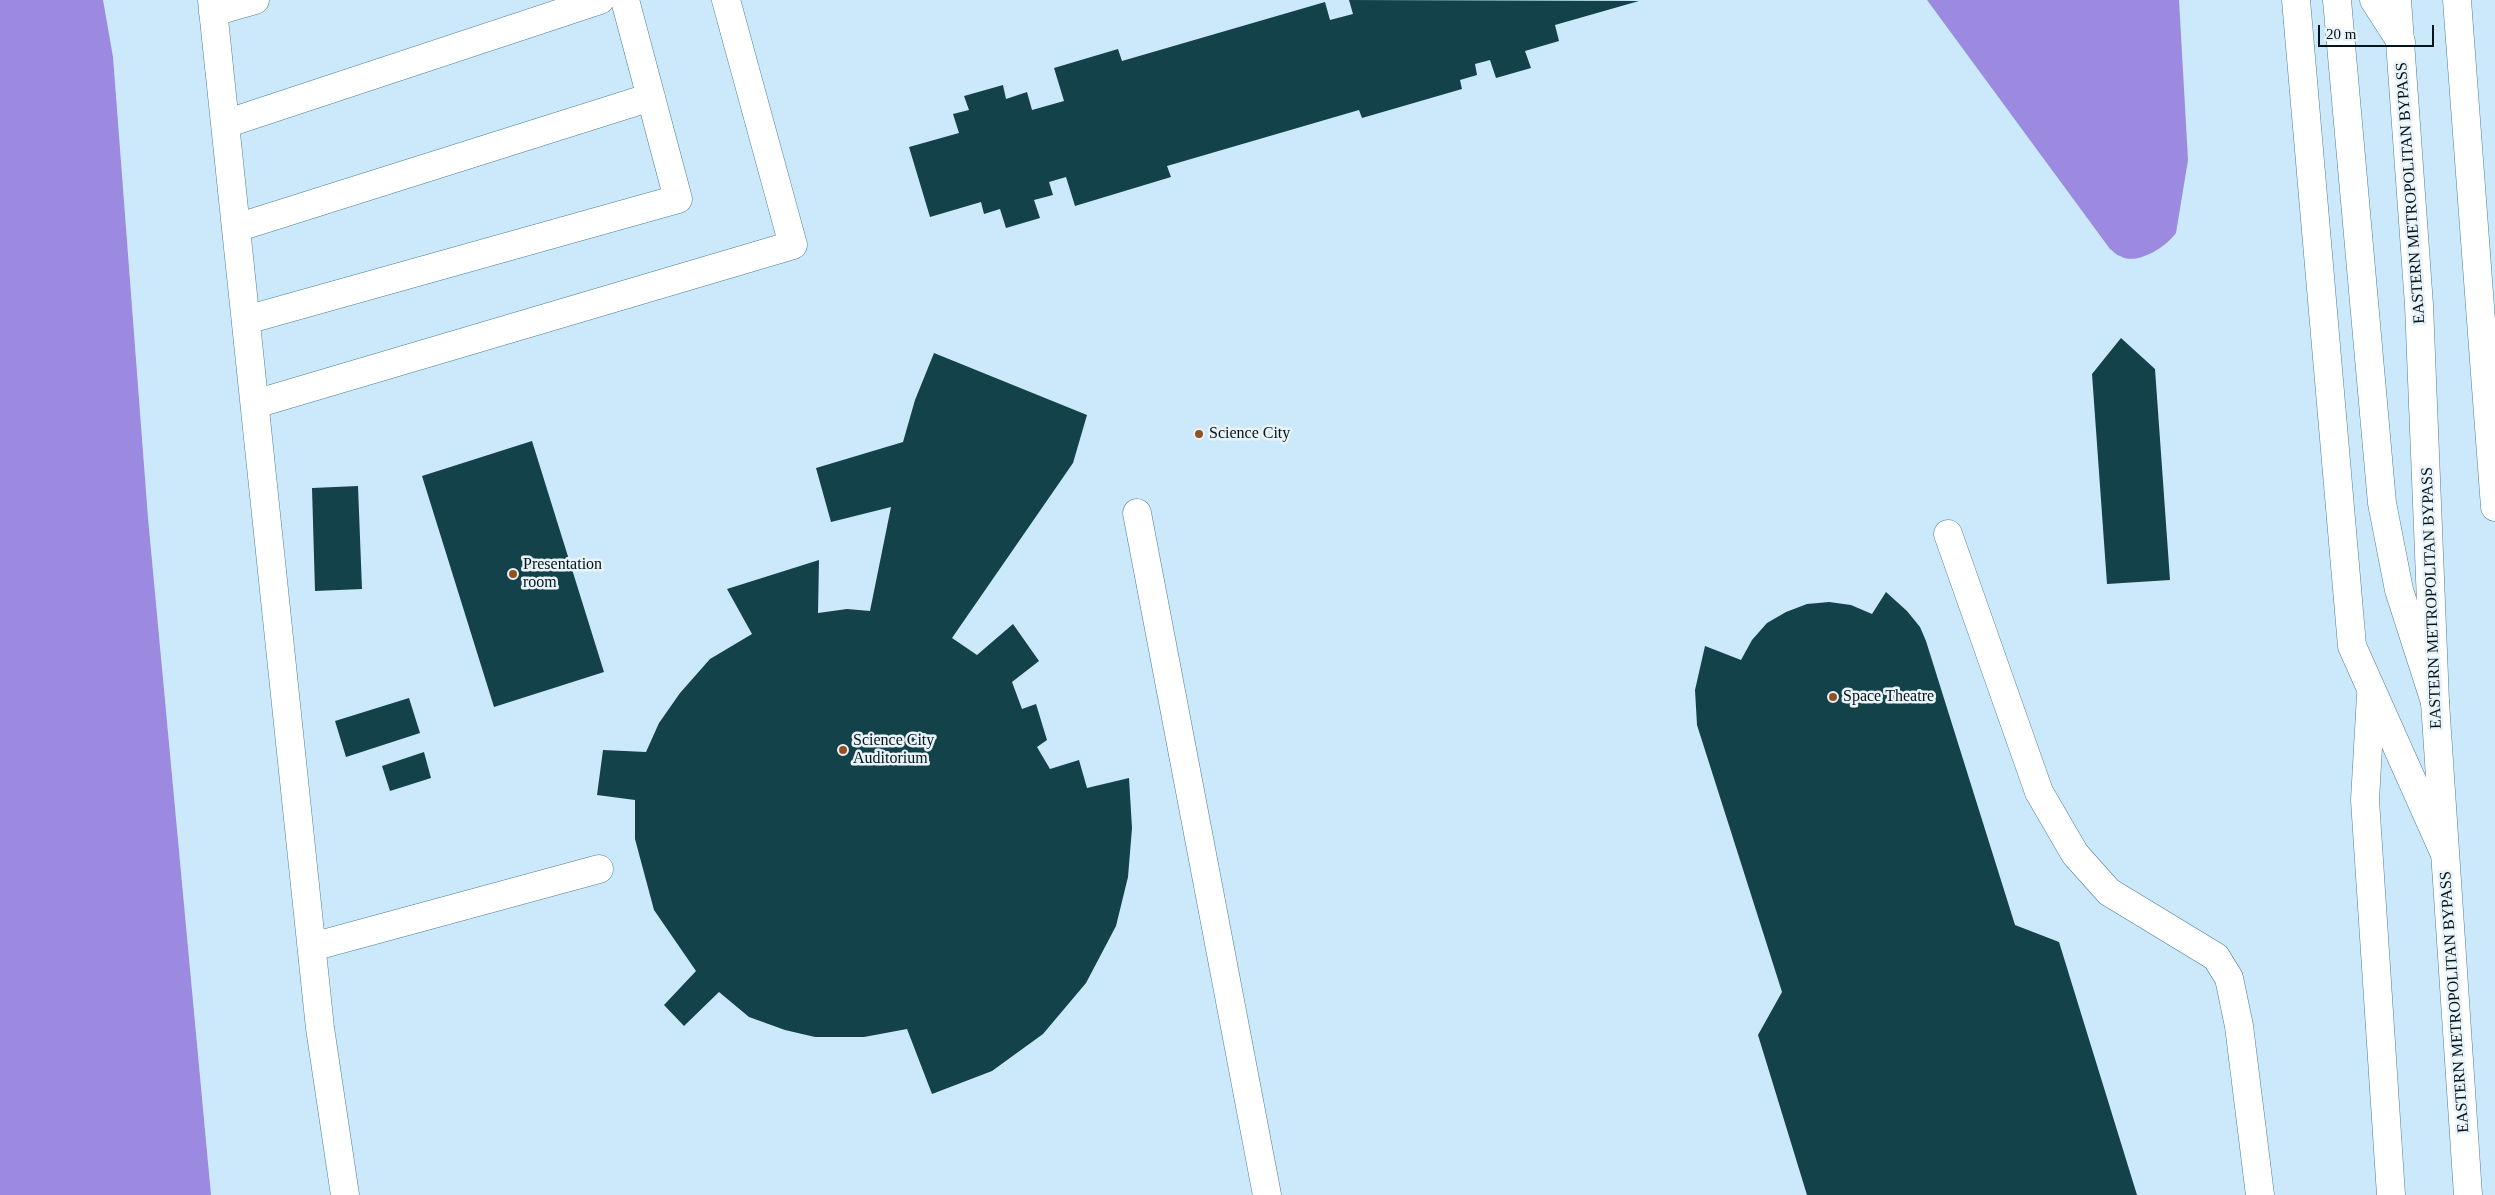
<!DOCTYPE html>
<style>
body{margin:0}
#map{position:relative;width:2495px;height:1195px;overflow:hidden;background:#cbe9fa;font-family:"Times New Roman",serif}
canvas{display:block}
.scale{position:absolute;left:2318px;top:25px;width:116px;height:22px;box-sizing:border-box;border:2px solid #02141d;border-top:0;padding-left:6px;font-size:15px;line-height:18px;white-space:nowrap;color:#02141d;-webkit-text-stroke:4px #e9f3f8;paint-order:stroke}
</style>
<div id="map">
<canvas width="2495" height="1195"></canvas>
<div class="scale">20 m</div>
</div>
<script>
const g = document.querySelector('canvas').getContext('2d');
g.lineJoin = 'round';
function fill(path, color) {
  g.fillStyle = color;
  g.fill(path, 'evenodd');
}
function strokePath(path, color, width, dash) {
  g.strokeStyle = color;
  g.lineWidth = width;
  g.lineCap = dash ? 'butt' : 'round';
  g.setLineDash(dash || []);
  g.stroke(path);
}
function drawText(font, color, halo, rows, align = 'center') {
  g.font = font + ' "Times New Roman",serif';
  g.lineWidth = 5;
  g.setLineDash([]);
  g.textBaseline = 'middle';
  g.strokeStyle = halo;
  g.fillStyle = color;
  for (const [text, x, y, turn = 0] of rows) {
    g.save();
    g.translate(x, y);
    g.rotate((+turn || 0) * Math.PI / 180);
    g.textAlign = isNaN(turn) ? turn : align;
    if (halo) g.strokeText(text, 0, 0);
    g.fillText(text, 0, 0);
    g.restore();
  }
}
const water = new Path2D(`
 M0,0H103L113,57L148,518L211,1195H0Z
 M1927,0H2179L2188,160L2176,233C2166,247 2137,266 2120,256C2116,255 2113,251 2110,249Z`);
const building = new Path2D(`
 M1349,0L1639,1L1555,25L1559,41L1525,51L1531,68L1496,78L1490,60L1475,64L1477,75L1460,80L1462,89L1362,118L1359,110L1167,166L1171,177L1075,206L1066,177L1049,182L1053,195L1034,200L1040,218L1006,228L1000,209L984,214L981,202L930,217L909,147L959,133L953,114L969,110L964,96L1003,85L1006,99L1027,92L1032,110L1064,101L1054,68L1118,49L1122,61L1325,2L1330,20L1353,14Z
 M2121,338L2155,369L2170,580L2107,584L2092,374Z
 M934,353L1087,415L1073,463L952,638L977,655L1013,624L1039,661L1012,682L1022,709L1036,704L1047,740L1037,747L1050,769L1079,760L1087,788L1129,778L1132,828L1128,877L1116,926L1086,983L1043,1034L992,1071L932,1094L907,1029L864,1037H815L785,1030L749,1017L719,992L684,1026L664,1005L696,971L654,910L635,839V800L597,795L603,750L646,752L659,723L680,693L710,659L752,634L727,589L819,560L818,613L847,609L870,611L891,507L831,522L816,468L903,442L915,400Z
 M532,441L604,672L494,707L422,476Z
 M358,486L362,589L315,591L312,488Z
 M1886,592L1907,611L1920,627L1926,641L2015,925L2059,942L2137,1195H1807L1758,1035L1782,992L1697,725L1695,690L1705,646L1741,660L1752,640L1767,623L1786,612L1807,604L1829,602L1851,605L1872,614Z
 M409,698L420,733L346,757L335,721Z
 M424,752L431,778L390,791L382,766Z`);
const minor = new Path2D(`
 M212,0L320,1028L345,1195
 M2296,0L2352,646L2444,852
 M2374,0L2401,42
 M213,12L255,0
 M225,124L600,0
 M236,228L651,97
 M246,320L678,199L625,0
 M255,404L793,245L726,0
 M1137,513L1267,1195
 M1948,534L2039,792L2075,854L2109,892L2216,957L2229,978L2239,1026L2260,1195
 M2371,695L2365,800L2391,1195
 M312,947L599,869`);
const major = new Path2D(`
 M2397,0L2419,305L2435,702L2468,1195
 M2457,0L2495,507`);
const highway = new Path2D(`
 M2337,0L2382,503L2399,590L2435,702`);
const markers = [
 [1199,434,5,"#945022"],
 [513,574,5,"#945022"],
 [1833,697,5,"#945022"],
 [843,750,5,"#945022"]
];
const streetNames = [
 ["EASTERN METROPOLITAN BYPASS",2411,193,-94],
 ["EASTERN METROPOLITAN BYPASS",2432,598,-92],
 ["EASTERN METROPOLITAN BYPASS",2455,1002,-94]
];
const poiNames = [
 ["Science City",1209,434],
 ["Presentation",523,565],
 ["room",523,583],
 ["Space Theatre",1843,697],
 ["Science City",853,741],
 ["Auditorium",853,759]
];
fill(water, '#9b8adf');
fill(building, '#13424b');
strokePath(minor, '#4e7e97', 29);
strokePath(major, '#4e7e97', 29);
strokePath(highway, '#4e7e97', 29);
strokePath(minor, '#fff', 28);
strokePath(major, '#fff', 28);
strokePath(highway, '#fff', 28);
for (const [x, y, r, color] of markers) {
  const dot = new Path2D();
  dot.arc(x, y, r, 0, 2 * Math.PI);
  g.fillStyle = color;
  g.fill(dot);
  strokePath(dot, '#e9f3f8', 2);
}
drawText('16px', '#02141d', '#e9f3f8', streetNames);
drawText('16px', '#02141d', '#e9f3f8', poiNames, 'left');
</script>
